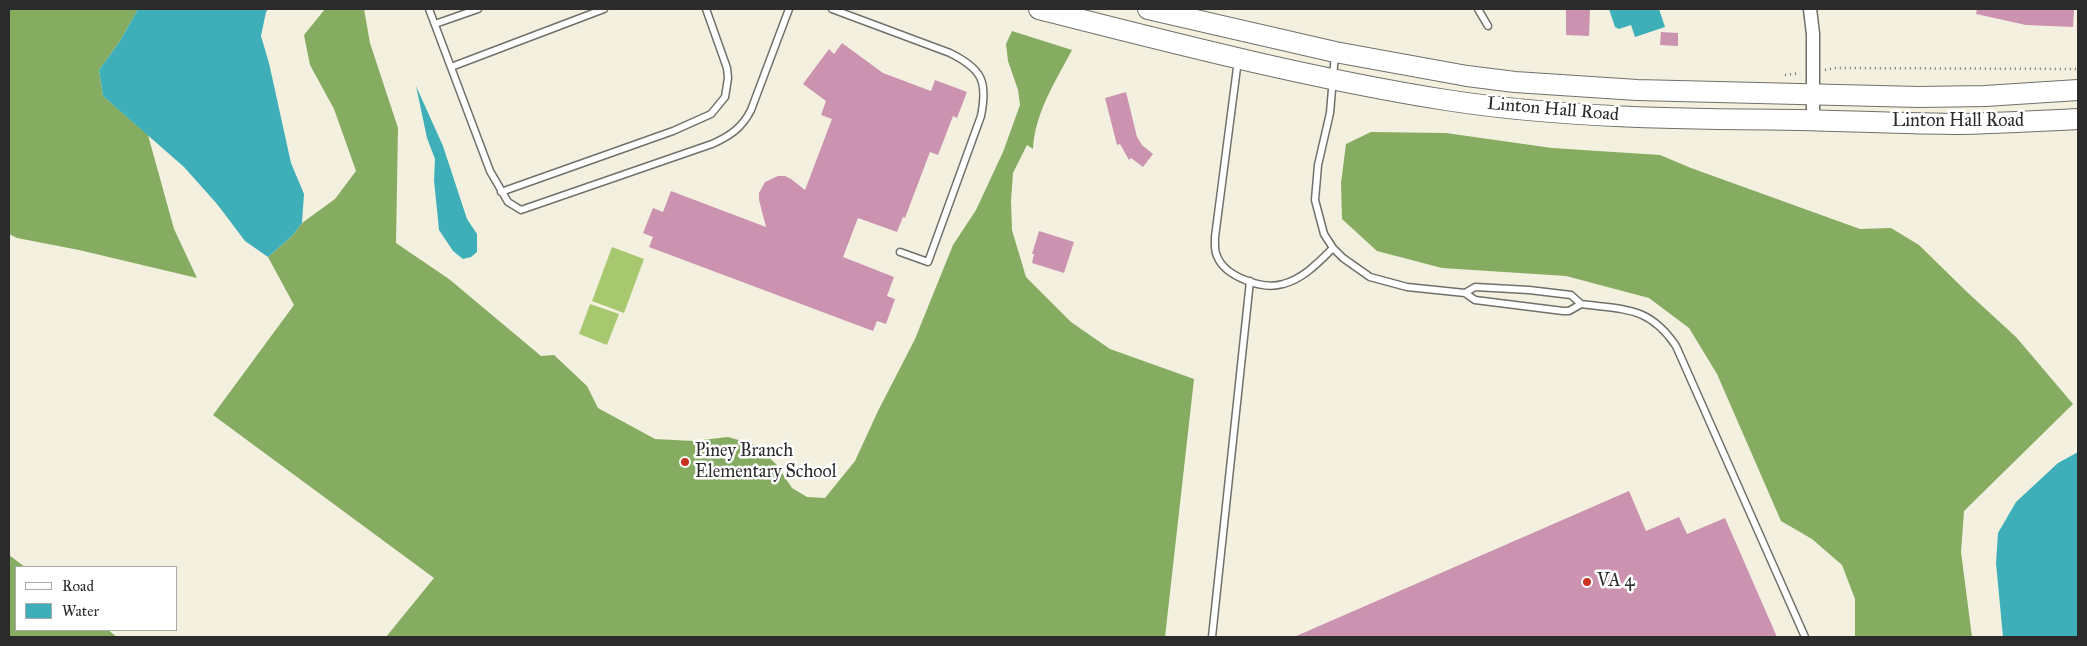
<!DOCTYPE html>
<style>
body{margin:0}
#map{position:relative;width:2087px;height:646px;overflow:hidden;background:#f3f0df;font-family:"IM FELL Great Primer",serif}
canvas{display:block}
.frame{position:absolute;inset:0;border:10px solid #2b2b2b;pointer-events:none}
.legend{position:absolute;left:15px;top:566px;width:162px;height:65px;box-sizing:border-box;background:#fff;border:1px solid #aaa;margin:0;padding:6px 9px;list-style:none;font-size:15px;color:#2b2b2b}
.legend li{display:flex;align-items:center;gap:10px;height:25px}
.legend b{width:25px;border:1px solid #aaa}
</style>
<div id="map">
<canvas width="2087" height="646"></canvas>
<div class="frame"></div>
<ul class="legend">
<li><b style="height:6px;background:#fff"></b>Road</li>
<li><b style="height:14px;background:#3eafb9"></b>Water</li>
</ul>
</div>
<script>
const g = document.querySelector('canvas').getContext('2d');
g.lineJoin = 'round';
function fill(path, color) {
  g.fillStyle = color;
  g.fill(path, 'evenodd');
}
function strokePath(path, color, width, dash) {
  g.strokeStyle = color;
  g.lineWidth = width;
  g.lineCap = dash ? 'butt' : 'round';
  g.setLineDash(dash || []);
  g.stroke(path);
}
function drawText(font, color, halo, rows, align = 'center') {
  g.font = font + ' "IM FELL Great Primer",serif';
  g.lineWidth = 5;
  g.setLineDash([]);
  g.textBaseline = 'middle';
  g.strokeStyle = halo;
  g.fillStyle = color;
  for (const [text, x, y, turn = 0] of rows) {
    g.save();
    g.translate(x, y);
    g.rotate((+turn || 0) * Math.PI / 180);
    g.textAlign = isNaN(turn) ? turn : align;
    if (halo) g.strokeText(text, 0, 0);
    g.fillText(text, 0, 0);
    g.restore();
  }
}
const green = new Path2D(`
 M612,247L644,259L624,313L592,301Z
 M590,304L619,314L607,345L579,334Z`);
const forest = new Path2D(`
 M9,9H138L120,41L99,70L103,96L148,135L174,229L197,278L79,250L17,238L9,234Z
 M325,9H364L370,43L398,128L396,243L449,279L541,356L554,355L587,386L598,408L655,439L693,441L728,437L756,445L776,464L792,488L807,497L825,498L855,461L878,411L915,339L953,245L976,210L1003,152L1020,105L1018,90L1008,61L1006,44L1012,31L1072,50C1055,82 1035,113 1033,149L1027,145L1013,173L1011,201L1012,230L1026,277L1071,322L1110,349L1194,379L1165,637H386L434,578L213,415L294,305L268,257L292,236L302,223L335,199L356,171L334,109L310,65L304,35Z
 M1371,132L1446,133L1552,148L1660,155L1691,168L1860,229L1891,228L1919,245L1967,292L2016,337L2073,404L1964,511L1961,552L1972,637H1855V599L1842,565L1812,539L1781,521L1717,374L1689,328L1649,298L1566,276L1442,268L1377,251L1342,219L1341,183L1346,144Z
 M9,555L25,567H16V630H108L117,637H9Z`);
const water = new Path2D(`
 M138,9H268L266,12L261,36L269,63L291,163L304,194L302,223L292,236L268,257L245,241L217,204L184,167L103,96L99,70L120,41Z
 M1609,9H1659L1665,27L1635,37L1631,25L1619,29L1615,27Z
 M416,86L443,146L467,219L477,234V252L471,257L463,259L453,251L439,230L434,180L435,159L427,138Z
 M2078,452V637H2003L1996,563L1998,533L2016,502L2058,463Z`);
const building = new Path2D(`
 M1566,9H1590L1589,36L1566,35Z
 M1977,9H2074L2073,27L2026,25L1976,14Z
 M1661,32L1678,33V46L1660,45Z
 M842,43L883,73L931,91L935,80L967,92L957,118L953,116L938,155L930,152L905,218L903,217L897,232L858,218L843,257L894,277L887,296L895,299L886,324L877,321L873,331L649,247L653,237L643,233L653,208L663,212L671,191L766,227L759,200V193L765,182L778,176H785L791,179L805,190L832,119L821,115L826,101L803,84L829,49L834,54Z
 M1126,92L1137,137L1142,145L1153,154L1143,167L1131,158L1129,160L1120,144L1117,145L1105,98Z
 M1039,231L1074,242L1064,273L1032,263L1034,254H1032Z
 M1629,491L1646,531L1679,517L1687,534L1725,518L1777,637H1294Z`);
const path = new Path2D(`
 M1825,70L1835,68L2078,69
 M1785,75L1800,73`);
const lane = new Path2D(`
 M429,9L490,171L508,202L521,210L712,144C730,136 742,128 751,110L789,9
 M832,9L950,53C982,69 988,81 981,116L928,262L900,252
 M1478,9L1488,26
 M435,24L478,9
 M1335,54L1330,113L1318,165L1315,200L1324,234L1333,248L1343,258L1370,277L1407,287L1465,293L1475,300L1563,311H1569L1581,304L1571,295L1529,290L1475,287L1465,293
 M1238,60L1215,237C1215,243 1214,250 1217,256C1225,277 1263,290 1283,284C1303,279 1319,262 1333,248
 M451,67L604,9
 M501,192L673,131L711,114L725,97L728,78L727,68L706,9
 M1581,304C1625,310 1649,306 1676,346L1805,637
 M1212,637L1250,281`);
const street = new Path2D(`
 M1810,9L1813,34V121`);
const primary = new Path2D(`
 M1039,9C1173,43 1308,78 1446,100C1562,118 1681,119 1799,120C1853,121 1908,124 1962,124C2001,123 2040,121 2078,119
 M1148,9L1335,52L1467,76L1515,82L1637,90L1919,97L1985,96L2078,90`);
const markers = [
 [685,462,5,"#c8321e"],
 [1587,582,5,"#c8321e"]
];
const streetNames = [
 ["Linton Hall Road",1553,110,5],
 ["Linton Hall Road",1958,122]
];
const poiNames = [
 ["Piney Branch",695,452],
 ["Elementary School",695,473],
 ["VA 4",1597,582]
];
fill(green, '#a8c870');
fill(forest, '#86ac62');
fill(water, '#3eafb9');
fill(building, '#cc93b1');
strokePath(lane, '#71706a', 9);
strokePath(street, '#71706a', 15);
strokePath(primary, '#71706a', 22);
strokePath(path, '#71706a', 2.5, [1, 4]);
strokePath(lane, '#fff', 6);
strokePath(street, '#fff', 12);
strokePath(primary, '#fff', 20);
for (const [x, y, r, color] of markers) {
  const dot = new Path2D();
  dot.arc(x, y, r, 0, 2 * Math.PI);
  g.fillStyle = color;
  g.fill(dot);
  strokePath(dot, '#fff', 2);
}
drawText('18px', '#2b2b2b', '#fff', streetNames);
drawText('18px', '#2b2b2b', '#fff', poiNames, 'left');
</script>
